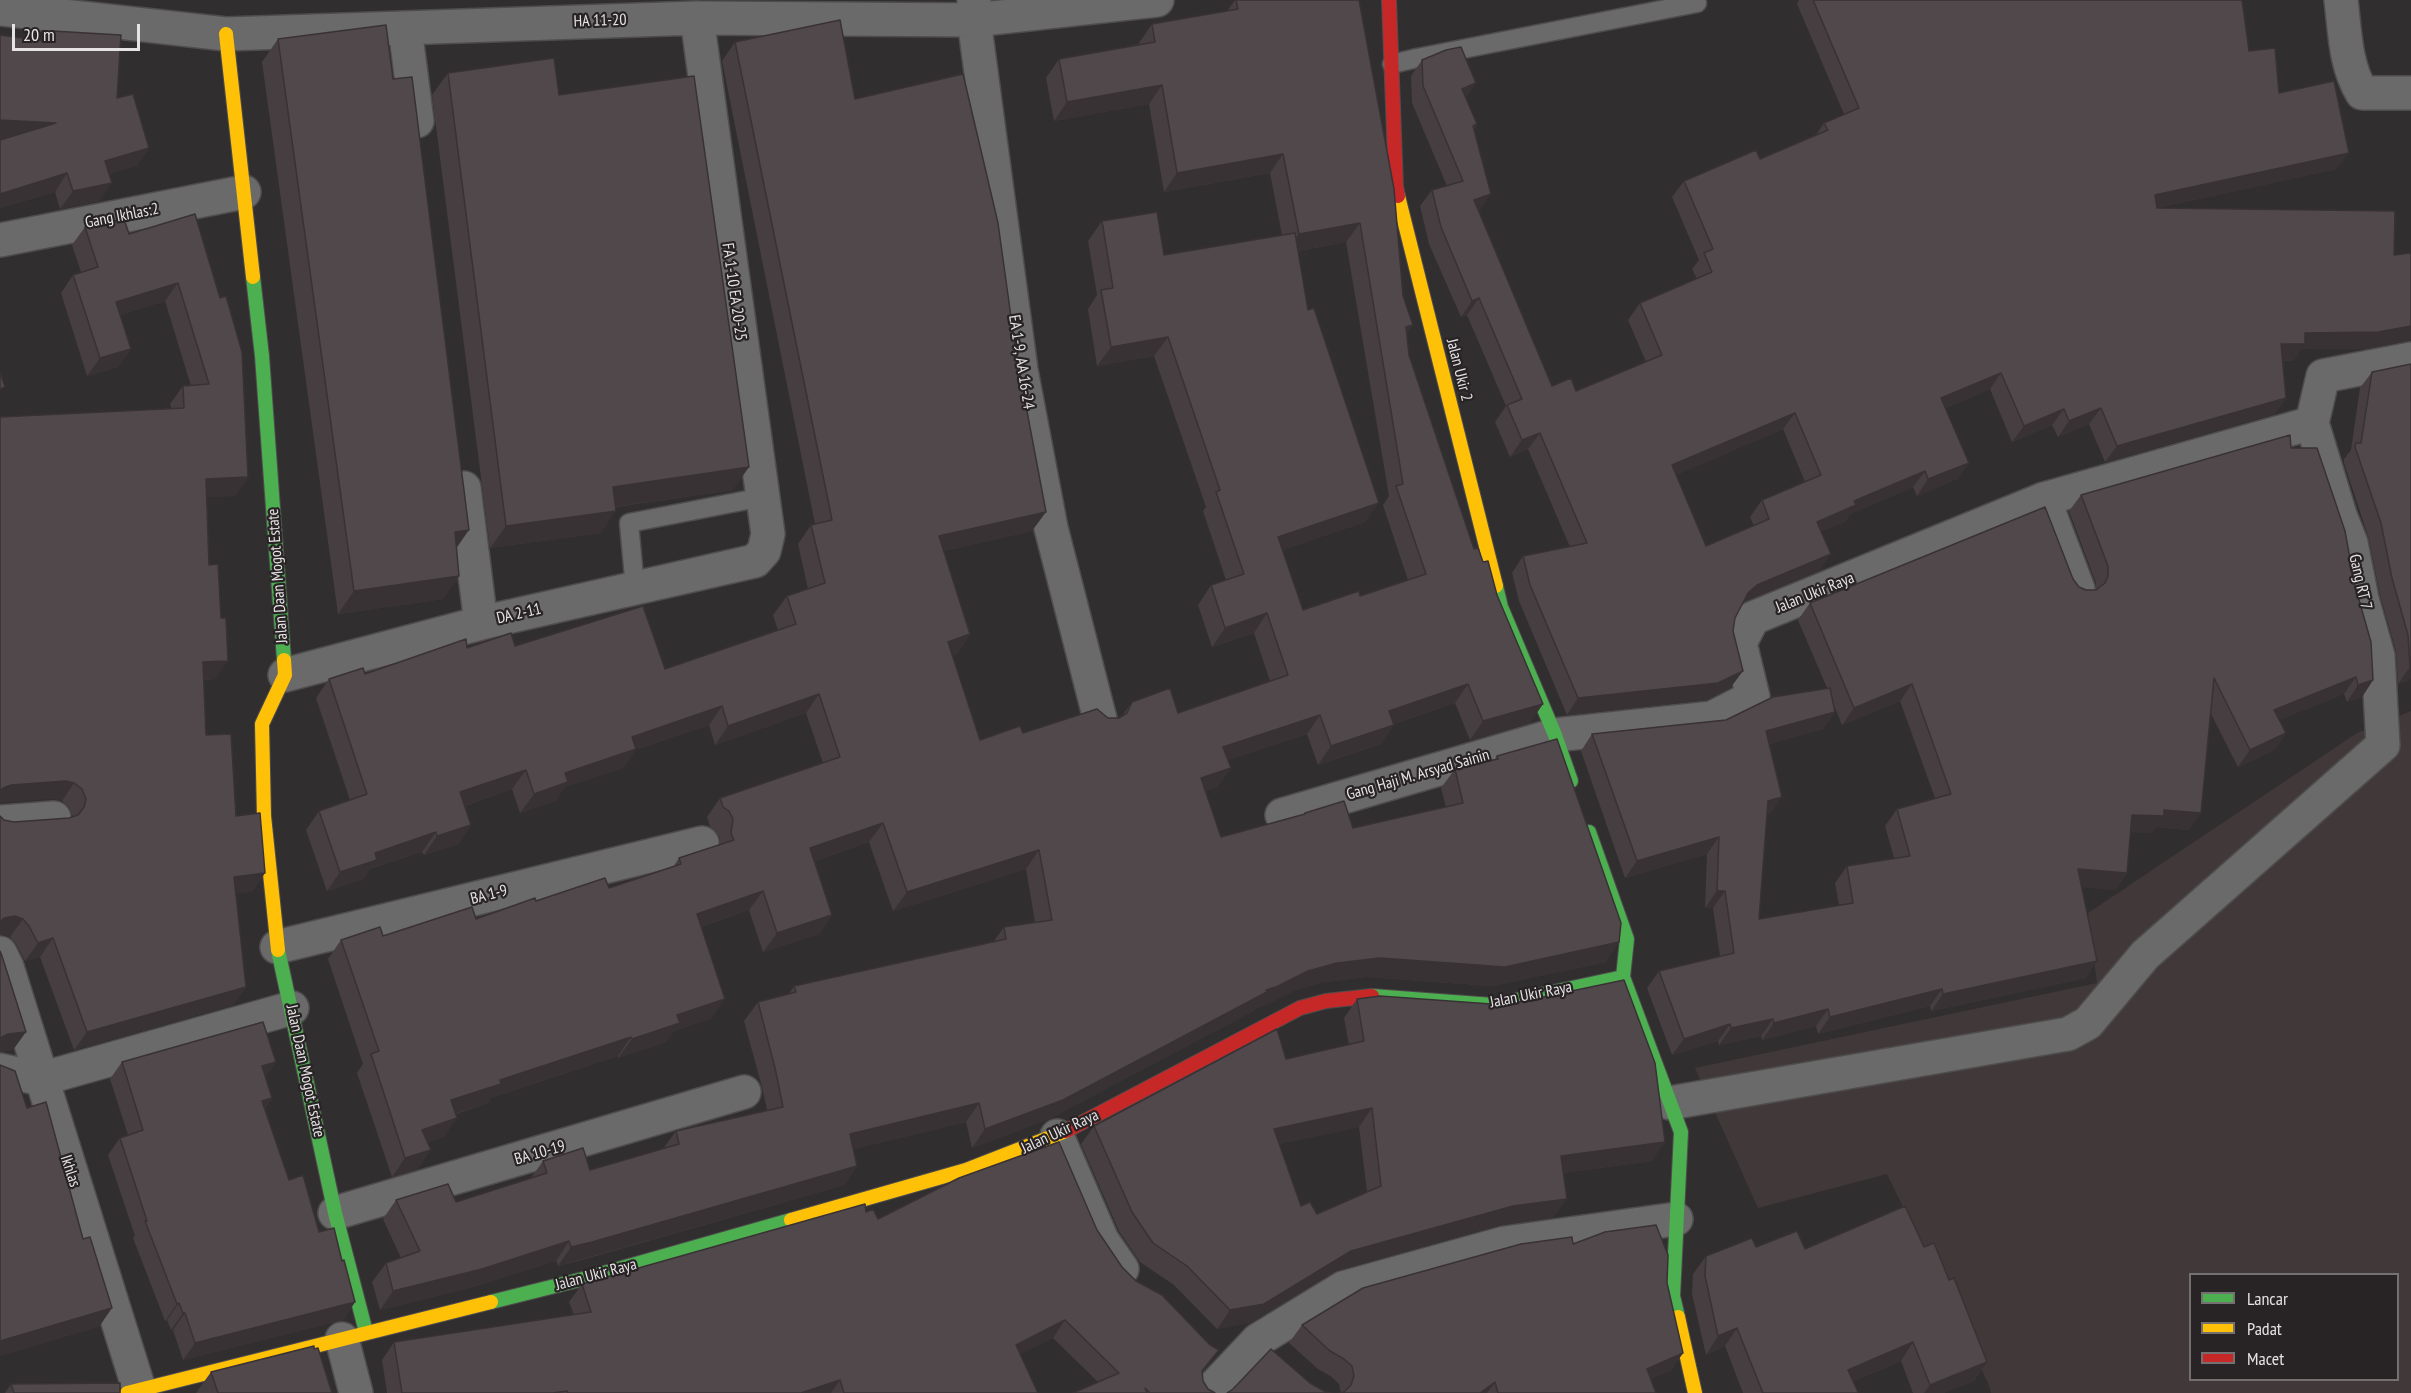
<!DOCTYPE html>
<style>
body{margin:0}
#map{position:relative;width:2411px;height:1393px;overflow:hidden;background:#312e2f;font-family:"PT Sans Narrow",sans-serif}
canvas{display:block}
.legend{position:absolute;left:2189px;top:1273px;width:210px;height:108px;box-sizing:border-box;background:#282325;border:2px solid #747071;margin:0;padding:8px 10px;list-style:none;font-size:18px;color:#e6e3e4}
.legend li{display:flex;align-items:center;gap:12px;height:30px}
.legend b{width:30px;border:2px solid #747071}
.scale{position:absolute;left:12px;top:24px;width:128px;height:27px;box-sizing:border-box;border:3px solid #e6e3e4;border-top:0;padding-left:8px;font-size:18px;line-height:21px;white-space:nowrap;color:#e6e3e4;-webkit-text-stroke:4px #282325;paint-order:stroke}
</style>
<div id="map">
<canvas width="2411" height="1393"></canvas>
<ul class="legend">
<li><b style="height:8px;background:#4caf50"></b>Lancar</li>
<li><b style="height:8px;background:#ffc107"></b>Padat</li>
<li><b style="height:8px;background:#c62828"></b>Macet</li>
</ul>
<div class="scale">20 m</div>
</div>
<script>
const g = document.querySelector('canvas').getContext('2d');
g.lineJoin = 'round';
function fill(path, color) {
  g.fillStyle = color;
  g.fill(path, 'evenodd');
}
function strokePath(path, color, width, dash) {
  g.strokeStyle = color;
  g.lineWidth = width;
  g.lineCap = dash ? 'butt' : 'round';
  g.setLineDash(dash || []);
  g.stroke(path);
}
function drawText(font, color, halo, rows, align = 'center') {
  g.font = font + ' "PT Sans Narrow",sans-serif';
  g.lineWidth = 4.5;
  g.setLineDash([]);
  g.textBaseline = 'middle';
  g.strokeStyle = halo;
  g.fillStyle = color;
  for (const [text, x, y, turn = 0] of rows) {
    g.save();
    g.translate(x, y);
    g.rotate((+turn || 0) * Math.PI / 180);
    g.textAlign = isNaN(turn) ? turn : align;
    if (halo) g.strokeText(text, 0, 0);
    g.fillText(text, 0, 0);
    g.restore();
  }
}
const built = new Path2D(`
 M2411,711V1393H1991L1988,1383L1887,1174L1758,1208L1695,1068L2097,983L2088,913L2357,733ZM2190,1274H2398V1380H2190Z`);
const lane = new Path2D(`
 M1392,64L1417,58L1697,3
 M635,588L629,523L763,497`);
const street = new Path2D(`
 M974,0V20L1021,370L1051,528L1100,719
 M2341,0C2345,32 2345,65 2362,93H2411
 M0,9L226,34L697,18L974,20L1157,0
 M405,28L417,121
 M0,240L244,192
 M464,488L481,623
 M2044,499L2078,589
 M285,675L481,623L755,561L764,551L768,534L697,18
 M1282,815L1555,735L1712,718L1753,697L1740,643L1753,618L2044,499L2312,423L2323,376L2411,359
 M0,822L54,818
 M277,947L702,843
 M0,953L7,967L139,1389
 M0,1070L41,1079L292,1008
 M1670,1103L2068,1034L2088,1023L2145,955L2383,745L2378,656L2362,599L2351,543L2340,515L2312,423
 M1057,1136L1102,1240L1122,1269
 M335,1213L744,1092
 M342,1339L356,1393
 M1208,1393L1258,1340L1343,1288L1505,1243L1676,1219`);
const fast = new Path2D(`
 M253,277L262,356L284,660
 M1496,586L1501,607L1555,735L1571,781
 M1589,832L1627,939L1623,977L1681,1132L1673,1296L1678,1317
 M278,950L335,1213L366,1332
 M1372,996L1493,1005L1623,977
 M491,1302L583,1279L791,1220`);
const slow = new Path2D(`
 M226,34L253,277
 M1398,196L1496,586
 M278,950L264,816L262,724L285,675L284,660
 M791,1220L966,1170L1066,1131
 M1678,1317L1695,1393
 M127,1393L491,1302`);
const jam = new Path2D(`
 M1389,0L1396,187L1398,196
 M1066,1131L1300,1008L1326,1001L1372,996`);
const wall = new Path2D(`
 M1235,0H1359L1407,334L1409,355L1530,723L1470,740L1455,703L1394,724L1381,744L1318,765L1307,734L1228,760L1231,768L1217,787L1206,791L1221,837L1303,815L1305,813L1353,828L1446,807L1441,788L1455,769L1495,759L1497,756L1606,962L1492,986L1367,977L1324,982L1295,990L1263,1006L1256,1008L1253,1011L1049,1119L972,1148L966,1122L853,1149L857,1166L844,1185L578,1261L558,1266L556,1261L469,1288L380,1310L372,1282L386,1263L401,1258L383,1219L396,1200L456,1202L531,1178L543,1161L590,1170L663,1149L676,1131L767,1110L762,1087L744,1021L758,1002L789,994L794,986L994,941L1004,927L1035,922L1026,869L893,911L869,842L815,861L832,915L819,934L763,952L749,910L701,927L712,1018L674,1031L666,1042L618,1058V1056L491,1098L488,1103L456,1114L444,1137L428,1142L418,1169L392,1177L357,1073L363,1064L328,959L341,940L383,936L476,919L536,901L609,888L674,866L679,858L719,845L720,838L716,831L710,826L707,817L720,798L823,763L806,713L715,745L709,725L635,750L623,768L565,787L555,801L520,813L512,789L465,806L471,825L458,844L424,855L422,852L370,869L363,879L327,891L306,830L319,811L350,800L316,698L329,679L365,674L467,648L515,646L665,669L778,630L773,615L787,596L808,589L798,544L811,525L815,524L722,61L735,42L855,99L1032,531L944,551L970,634L957,654L952,655L980,740L1023,733L1108,718H1119L1122,716L1132,702L1178,713L1270,681L1254,633L1212,647L1198,605L1211,585L1226,580L1203,511L1206,507L1154,356L1097,366L1088,309L1097,295L1088,241L1102,221L1164,255L1282,235L1270,173L1164,192L1149,104L1054,121L1046,78L1059,59L1139,44V43L1152,24L1227,11ZM1346,242L1389,496L1383,505L1408,580L1360,596L1303,610L1282,550L1365,522L1308,310L1298,251Z
 M1799,0H2242L2249,51L2337,169L2157,208L2394,255L2408,341L2366,349H2301L2293,361H2283L2286,398L2274,414L2105,462L2089,424L2058,437L2052,425L2012,442L1990,389L1945,408L1969,463L1957,479L1917,496L1913,487L1850,514L1845,522L1821,531L1820,571L1745,601L1742,604L1735,618L1733,631L1731,687L1707,700L1567,715L1519,601L1512,573L1523,556L1570,547L1528,449L1510,457L1495,422L1506,406L1467,315L1461,317L1429,244L1420,206L1432,190L1447,186L1412,103L1411,76L1422,60L1476,83L1465,98L1477,124L1474,129L1480,210L1479,211L1552,386L1576,391L1646,362L1628,320L1640,303L1697,279L1692,269L1699,260L1672,197L1684,181L1760,159L1815,136L1824,123L1844,114L1797,4ZM1783,429L1805,482L1762,500L1750,517L1754,526L1706,546L1676,475Z
 M52,31L117,98L149,148L136,166L109,174L99,201L60,209L55,192L0,208V140L4,139L45,41Z
 M278,39L456,549L459,576L443,599L338,614L262,62Z
 M448,73L559,95L733,490L616,507L601,533L490,548L432,95Z
 M195,214L248,477L235,496L207,497L209,565L215,679L203,680L206,735L236,816L253,891L236,893L246,987L233,1005L74,1050L40,957L25,961L16,944L10,937L2,934L4,820L14,822L69,818L73,817L69,807L62,801L53,799L171,408L170,404L183,386H191L165,301L120,315L131,349L118,367L87,376L61,293L73,275L81,272L72,245L85,227L129,234Z
 M2411,364V679L2398,684L2396,651L2380,595L2369,539L2344,463V459L2351,450L2360,388L2372,372Z
 M2291,448L2373,680L2362,697L2347,702L2344,694L2279,720L2286,733L2274,750L2238,767L2210,712L2189,830L2156,827L2152,833L2130,832L2127,873L2115,890L2082,887L2086,978L1931,1011L1930,1006L1818,1034L1816,1026L1762,1040L1761,1036L1719,1045L1718,1041L1672,1055L1647,988L1659,971L1720,956L1713,908H1705L1707,854L1625,878L1581,751L1592,734L1726,720L1827,688L1798,620L1810,603L2073,579L2079,587L2086,590H2096V583L2069,511L2081,495ZM1900,701L1935,798L1897,809L1885,826L1894,858L1847,866L1835,883L1839,905L1759,919L1767,815L1770,814L1769,744L1823,729L1835,712L1833,703L1842,725Z
 M1357,999L1652,1161L1563,1173L1554,1217L1500,1225L1338,1270L1251,1322L1217,1329L1174,1285L1140,1262L1119,1231L1081,1144L1094,1126L1286,1059L1349,1045L1344,1018ZM1359,1127L1367,1192L1317,1214L1301,1206L1279,1144Z
 M122,1062H276L265,1077L272,1098L265,1108L289,1180L319,1232L342,1261L355,1302L343,1320L183,1360L173,1330H171L167,1320L165,1321L133,1238L135,1236L108,1155L120,1138L128,1135L110,1079Z
 M866,1212L878,1219L1097,1230L1122,1267L1136,1281L1210,1345L1219,1350L1202,1373L1203,1381L1208,1389L1215,1393H1073L1098,1382L1053,1338L1020,1354L1038,1393H387L382,1360L394,1342L574,1315L569,1302L582,1284Z
 M1573,1244L1667,1283L1683,1353L1671,1370L1651,1379L1656,1393H1340H1341L1339,1384L1332,1377L1318,1369L1289,1343L1302,1325Z
 M1756,1247L1805,1249L1924,1247L1949,1280L1987,1362L1974,1381L1943,1393H1913L1901,1361L1853,1381L1858,1393H1743L1725,1346L1706,1355L1692,1294L1693,1274L1706,1256Z
 M211,1372L332,1393H196Z
 M11,1384L120,1393H5Z`);
const shadedWall = new Path2D(`
 M1476,83L1464,99L1462,89Z
 M1162,85L1149,104L1054,121L1067,102Z
 M0,120L56,123L43,141L0,139Z
 M149,148L136,166L92,180L105,161Z
 M2349,153L2337,169L2144,211L2155,195Z
 M1283,154L1270,173L1164,192L1177,173Z
 M67,173L55,192L0,208V194Z
 M112,183L99,201L60,209L73,191Z
 M1491,194L1480,210L1463,216L1474,200Z
 M1360,223L1346,242L1285,253L1299,234Z
 M178,283L165,301L103,320L116,302Z
 M1479,298L1467,315L1461,317L1472,301Z
 M1413,325L1400,344L1406,327Z
 M2411,326V341H2408L2366,349H2301L2293,361L2270,360L2281,344L2305,333Z
 M1168,337L1154,356L1097,366L1111,347Z
 M131,349L118,367L87,376L100,358Z
 M2001,373L1990,389L1930,414L1941,398Z
 M2286,398L2274,414L2105,462L2117,446Z
 M2101,408L2089,424L2058,437L2069,421Z
 M2064,409L2052,425L2012,442L2024,426Z
 M1795,413L1783,429L1660,482L1672,465Z
 M1540,433L1528,449L1510,457L1522,440Z
 M1969,463L1957,479L1917,496L1928,479Z
 M749,467L733,490L598,509L613,487Z
 M1925,471L1913,487L1850,514L1845,522L1806,538L1817,522L1854,501Z
 M248,477L235,496L194,498L206,479Z
 M1379,503L1365,522L1264,556L1278,537Z
 M616,511L601,533L490,548L506,526Z
 M1046,512L1032,531L926,555L939,536Z
 M469,530L453,553L455,532Z
 M1831,554L1820,571L1745,601L1736,609L1748,593L1757,585Z
 M459,576L443,599L338,614L354,591Z
 M1267,613L1254,633L1212,647L1225,628Z
 M970,634L957,654L934,661L948,642Z
 M228,661L215,679L190,680L203,662Z
 M2410,667H2411V679L2398,684Z
 M1743,671L1731,687L1707,700L1567,715L1578,698Z
 M2356,677L2344,694L2262,727L2274,710Z
 M2373,680L2362,697L2347,702L2358,685Z
 M1468,684L1455,703L1376,730L1389,711Z
 M1912,684L1900,701L1842,725L1854,708Z
 M819,694L806,713L715,745L728,726Z
 M1543,704L1530,723L1470,740L1483,721Z
 M722,706L709,725L635,750L623,768L565,787L555,801L520,813L534,794L565,773L632,737Z
 M1835,712L1823,729L1754,748L1766,731Z
 M1320,715L1307,734L1210,766L1223,747Z
 M1394,725L1381,744L1318,765L1331,746Z
 M2286,733L2274,750L2238,767L2250,750Z
 M1231,768L1217,787L1188,797L1201,778Z
 M526,770L512,789L447,812L460,792Z
 M66,781L74,783L62,801L53,799L0,803V791L3,788L11,785Z
 M1782,797L1770,814L1756,818L1768,801Z
 M2164,810L2201,813L2189,830L2156,827L2152,833L2120,832L2132,815Z
 M883,823L869,842L797,867L810,848Z
 M471,825L458,844L424,855L437,836Z
 M436,832L422,852L370,869L363,879L327,891L340,872L375,853Z
 M1719,837L1707,854L1625,878L1637,861Z
 M1039,850L1026,869L893,911L907,892Z
 M2078,869L2127,873L2115,890L2066,886Z
 M265,873L253,891L221,895L234,877Z
 M763,891L749,910L683,933L697,914Z
 M1717,891H1725L1713,908H1705Z
 M832,915L819,934L763,952L777,933Z
 M15,916L23,919L10,937L0,935V922L4,918Z
 M53,938L40,957L25,961L38,943Z
 M1619,942L1606,962L1492,986L1367,977L1324,982L1295,990L1263,1006L1256,1008L1253,1011L1049,1119L972,1148L985,1129L1266,990L1308,971L1337,963L1380,958Z
 M2097,961L2086,978L1931,1011L1943,994Z
 M246,987L233,1005L74,1050L87,1032Z
 M1942,989L1930,1006L1818,1034L1830,1017Z
 M725,999L712,1018L674,1031L666,1042L618,1058L632,1039L677,1015Z
 M1828,1009L1816,1026L1762,1040L1774,1023Z
 M1773,1019L1761,1036L1719,1045L1731,1028Z
 M1730,1024L1718,1041L1672,1055L1684,1039Z
 M26,1032L13,1050L0,1052V1038L8,1034Z
 M631,1037L618,1056L491,1098L488,1103L438,1119L451,1100L500,1080Z
 M276,1062L264,1079L262,1066Z
 M272,1098L260,1115L262,1101Z
 M979,1103L966,1122L836,1153L850,1134Z
 M1372,1108L1359,1127L1261,1148L1274,1129Z
 M457,1118L444,1137L408,1149L422,1130Z
 M1665,1142L1652,1161L1548,1175L1561,1156Z
 M431,1150L418,1169L392,1177L405,1158Z
 M857,1166L844,1185L558,1266L571,1247Z
 M1567,1199L1554,1217L1500,1225L1338,1270L1251,1322L1217,1329L1230,1310L1351,1251L1513,1206Z
 M569,1241L556,1261L469,1288L380,1310L393,1291Z
 M355,1302L343,1320L183,1360L195,1343Z
 M179,1303L167,1320L165,1321L177,1304Z
 M112,1308L99,1327L0,1356V1341Z
 M183,1313H185L173,1330H171Z
 M1065,1320L1053,1338L1004,1362L1016,1345Z
 M1737,1328L1725,1346L1706,1355L1718,1336Z
 M1913,1342L1901,1361L1835,1388L1848,1370Z
 M1683,1353L1671,1370L1635,1386L1647,1369Z
 M1987,1362L1974,1381L1943,1393H1924L1930,1385Z
 M840,1380L831,1393H801Z
 M1495,1382L1487,1393H1480Z`);
const building = new Path2D(`
 M1236,0H1359L1394,189L1403,296L1413,325L1406,327L1409,355L1474,549L1478,548L1483,562L1488,561L1497,595L1543,704L1483,721L1468,684L1389,711L1394,725L1331,746L1320,715L1223,747L1231,768L1201,778L1221,837L1305,814V813L1344,801L1353,828L1463,803L1455,769L1498,759L1497,756L1557,739L1621,923L1619,942L1505,967L1380,958L1337,963L1308,971L1276,987L1266,990L1267,992L1063,1100L985,1129L979,1103L850,1134L857,1166L592,1242L571,1247L569,1241L482,1269L393,1291L386,1263L420,1251L396,1200L448,1184L456,1202L547,1173L543,1161L583,1148L590,1170L679,1144L676,1131L783,1107L775,1068L758,1002L796,992L794,986L1006,939L1004,927L1052,920L1039,850L907,892L883,823L810,848L832,915L777,933L763,891L697,914L725,999L677,1015L680,1023L632,1039L631,1037L500,1080L501,1084L451,1100L457,1118L422,1130L431,1150L405,1158L371,1054L379,1051L341,940L380,927L383,936L472,907L476,919L535,898L536,901L605,878L609,888L681,864L679,858L734,840L731,833L733,819L729,811L723,807L720,798L840,757L819,694L728,726L722,706L632,737L636,749L565,773L568,782L534,794L526,770L460,792L471,825L437,836L436,832L375,853L377,860L340,872L319,811L367,794L329,679L363,668L365,674L466,639L467,648L511,633L515,646L643,606L665,669L796,624L787,596L825,583L811,525L832,520L735,42L840,20L855,99L963,74L998,223L1016,353L1046,512L939,536L970,634L948,642L980,740L1020,726L1023,733L1097,709L1108,718H1119L1127,713L1132,702L1170,688L1178,713L1288,675L1267,613L1225,628L1211,585L1244,574L1216,492L1220,490L1168,337L1111,347L1101,290L1113,288L1102,221L1157,212L1164,255L1295,233L1308,310L1314,308L1379,503L1278,537L1303,610L1359,591L1360,596L1426,574L1396,486L1403,484L1360,223L1299,234L1283,154L1177,173L1162,85L1067,102L1059,59L1155,42L1152,24L1238,9Z
 M1813,0H2242L2249,51L2275,48L2279,93L2334,81L2349,153L2155,195L2157,208L2395,211L2394,255L2411,253V326L2378,332L2305,333V344H2281L2286,398L2117,446L2101,408L2069,421L2064,409L2024,426L2001,373L1941,398L1969,463L1928,479L1925,471L1854,501L1856,505L1817,522L1831,554L1757,585L1748,593L1735,618L1733,631L1743,671L1718,683L1578,698L1530,585L1523,556L1587,543L1540,433L1522,440L1507,405L1522,399L1479,298L1472,301L1441,227L1432,190L1463,181L1423,86L1422,60L1446,50L1461,47L1476,83L1462,89L1477,124L1473,126L1491,194L1474,200L1552,386L1571,378L1576,391L1662,355L1640,303L1712,272L1704,253L1713,249L1684,181L1756,150L1760,159L1828,130L1824,123L1859,108ZM1795,413L1821,475L1762,500L1769,519L1706,546L1672,465Z
 M386,25L393,79L412,77L469,530L455,532L459,576L354,591L278,39Z
 M52,31L121,35L117,98L133,94L149,148L105,161L112,183L73,191L67,173L0,194V140L56,123L0,120V35L52,42Z
 M554,58L559,95L694,76L749,467L613,487L616,511L506,526L448,73Z
 M195,214L220,298L226,296L242,352L248,477L206,479L209,565L218,564L221,618H226L228,661L203,662L206,735L231,734L236,816L260,813L265,873L234,877L246,987L87,1032L53,938L38,943L29,926L23,919L15,916L4,918L0,922V816L4,820L14,822L69,818L78,815L84,807L86,799L82,789L74,783L66,781L11,785L3,788L0,791V417L184,408L183,386L209,384L178,283L116,302L131,349L100,358L73,275L98,267L85,227L124,219L129,234Z
 M2411,364V667H2410L2408,635L2392,578L2381,523L2355,447L2356,443H2361L2372,372Z
 M0,372L5,387L0,389Z
 M2290,435L2291,448H2317L2345,531L2355,586L2371,642L2373,680L2358,685L2356,677L2274,710L2286,733L2250,750L2214,678L2201,813L2164,810V816L2132,815L2127,873L2078,869L2097,961L1943,994L1942,989L1830,1017L1828,1009L1774,1023L1773,1019L1731,1028L1730,1024L1684,1039L1659,971L1734,953L1725,891H1717L1719,837L1637,861L1592,734L1726,720L1773,697L1830,688L1835,712L1766,731L1782,797L1768,801L1759,919L1853,903L1847,866L1910,856L1897,809L1951,794L1912,684L1854,708L1810,603L2045,507L2073,579L2079,587L2086,590H2096L2105,583L2108,576V566L2081,495Z
 M0,951L2,956L26,1032L8,1034L0,1038Z
 M1624,980L1655,1063L1665,1142L1561,1156L1567,1199L1513,1206L1351,1251L1264,1304L1230,1310L1187,1266L1153,1243L1132,1212L1094,1126L1277,1029L1286,1059L1364,1041L1357,999L1380,996L1505,1005ZM1372,1108L1381,1186L1317,1214L1310,1202L1301,1206L1274,1129Z
 M263,1022L276,1062L262,1066L272,1098L262,1101L289,1180L303,1175L319,1232L334,1228L342,1261L344,1260L355,1302L195,1343L185,1313H183L179,1303L177,1304L145,1221H147L120,1138L143,1130L122,1062Z
 M0,1065L15,1071L27,1108L46,1102L83,1239L90,1237L112,1308L0,1341Z
 M1059,1142L1097,1230L1122,1267L1136,1281L1162,1295L1210,1345L1219,1350L1202,1371L1203,1381L1208,1389L1215,1393H1150L1145,1388L1147,1393H1073L1119,1373L1065,1320L1016,1345L1038,1393H844L840,1380L801,1393H568L567,1391L553,1393H402L394,1342L591,1312L582,1284L865,1204L866,1212L873,1209L878,1219L959,1178Z
 M1905,1206L1924,1247L1934,1243L1949,1280L1954,1278L1987,1362L1930,1385L1913,1342L1848,1370L1858,1392L1857,1393H1763L1737,1328L1718,1336L1705,1276L1706,1256L1752,1238L1756,1247L1797,1231L1805,1249Z
 M1656,1225L1668,1255L1667,1283L1683,1353L1647,1369L1656,1393H1498L1495,1382L1480,1393H1340L1344,1392L1351,1385L1354,1376L1352,1366L1344,1359L1330,1351L1302,1325L1363,1288L1521,1244L1572,1237L1573,1244L1605,1232Z
 M314,1346V1349L318,1348L332,1393H218L211,1372Z
 M1271,1349L1310,1383L1326,1392L1331,1393H1227L1233,1389Z
 M120,1383V1393H14L11,1384Z`);
const streetNames = [
 ["HA 11-20",600,21,-2],
 ["Gang Ikhlas:2",122,216,-11],
 ["FA 1-10 EA 20-25",734,292,82],
 ["EA 1-9, AA 16-24",1021,362,81],
 ["Jalan Ukir 2",1459,370,76],
 ["Jalan Daan Mogot Estate",278,576,-94],
 ["Gang RT 7",2360,582,77],
 ["Jalan Ukir Raya",1815,593,-22],
 ["DA 2-11",519,614,-13],
 ["Gang Haji M. Arsyad Sainin",1418,775,-16],
 ["BA 1-9",489,895,-14],
 ["Jalan Ukir Raya",1531,995,-11],
 ["Jalan Daan Mogot Estate",305,1071,78],
 ["Jalan Ukir Raya",1060,1132,-25],
 ["BA 10-19",540,1153,-16],
 ["Ikhlas",70,1171,72],
 ["Jalan Ukir Raya",596,1275,-15]
];
fill(built, '#41383a');
strokePath(lane, '#4e4c4d', 21);
strokePath(street, '#4e4c4d', 36);
strokePath(fast, '#4e4c4d', 16);
strokePath(slow, '#4e4c4d', 16);
strokePath(jam, '#4e4c4d', 16);
strokePath(lane, '#6b6a6a', 18);
strokePath(street, '#6b6a6a', 33);
strokePath(fast, '#4caf50', 14);
strokePath(slow, '#ffc107', 14);
strokePath(jam, '#c62828', 14);
fill(wall, '#463e41');
fill(shadedWall, '#393235');
fill(building, '#51484c');
strokePath(building, '#393235', 1.5);
drawText('16px', '#e6e3e4', '#282325', streetNames);
</script>
